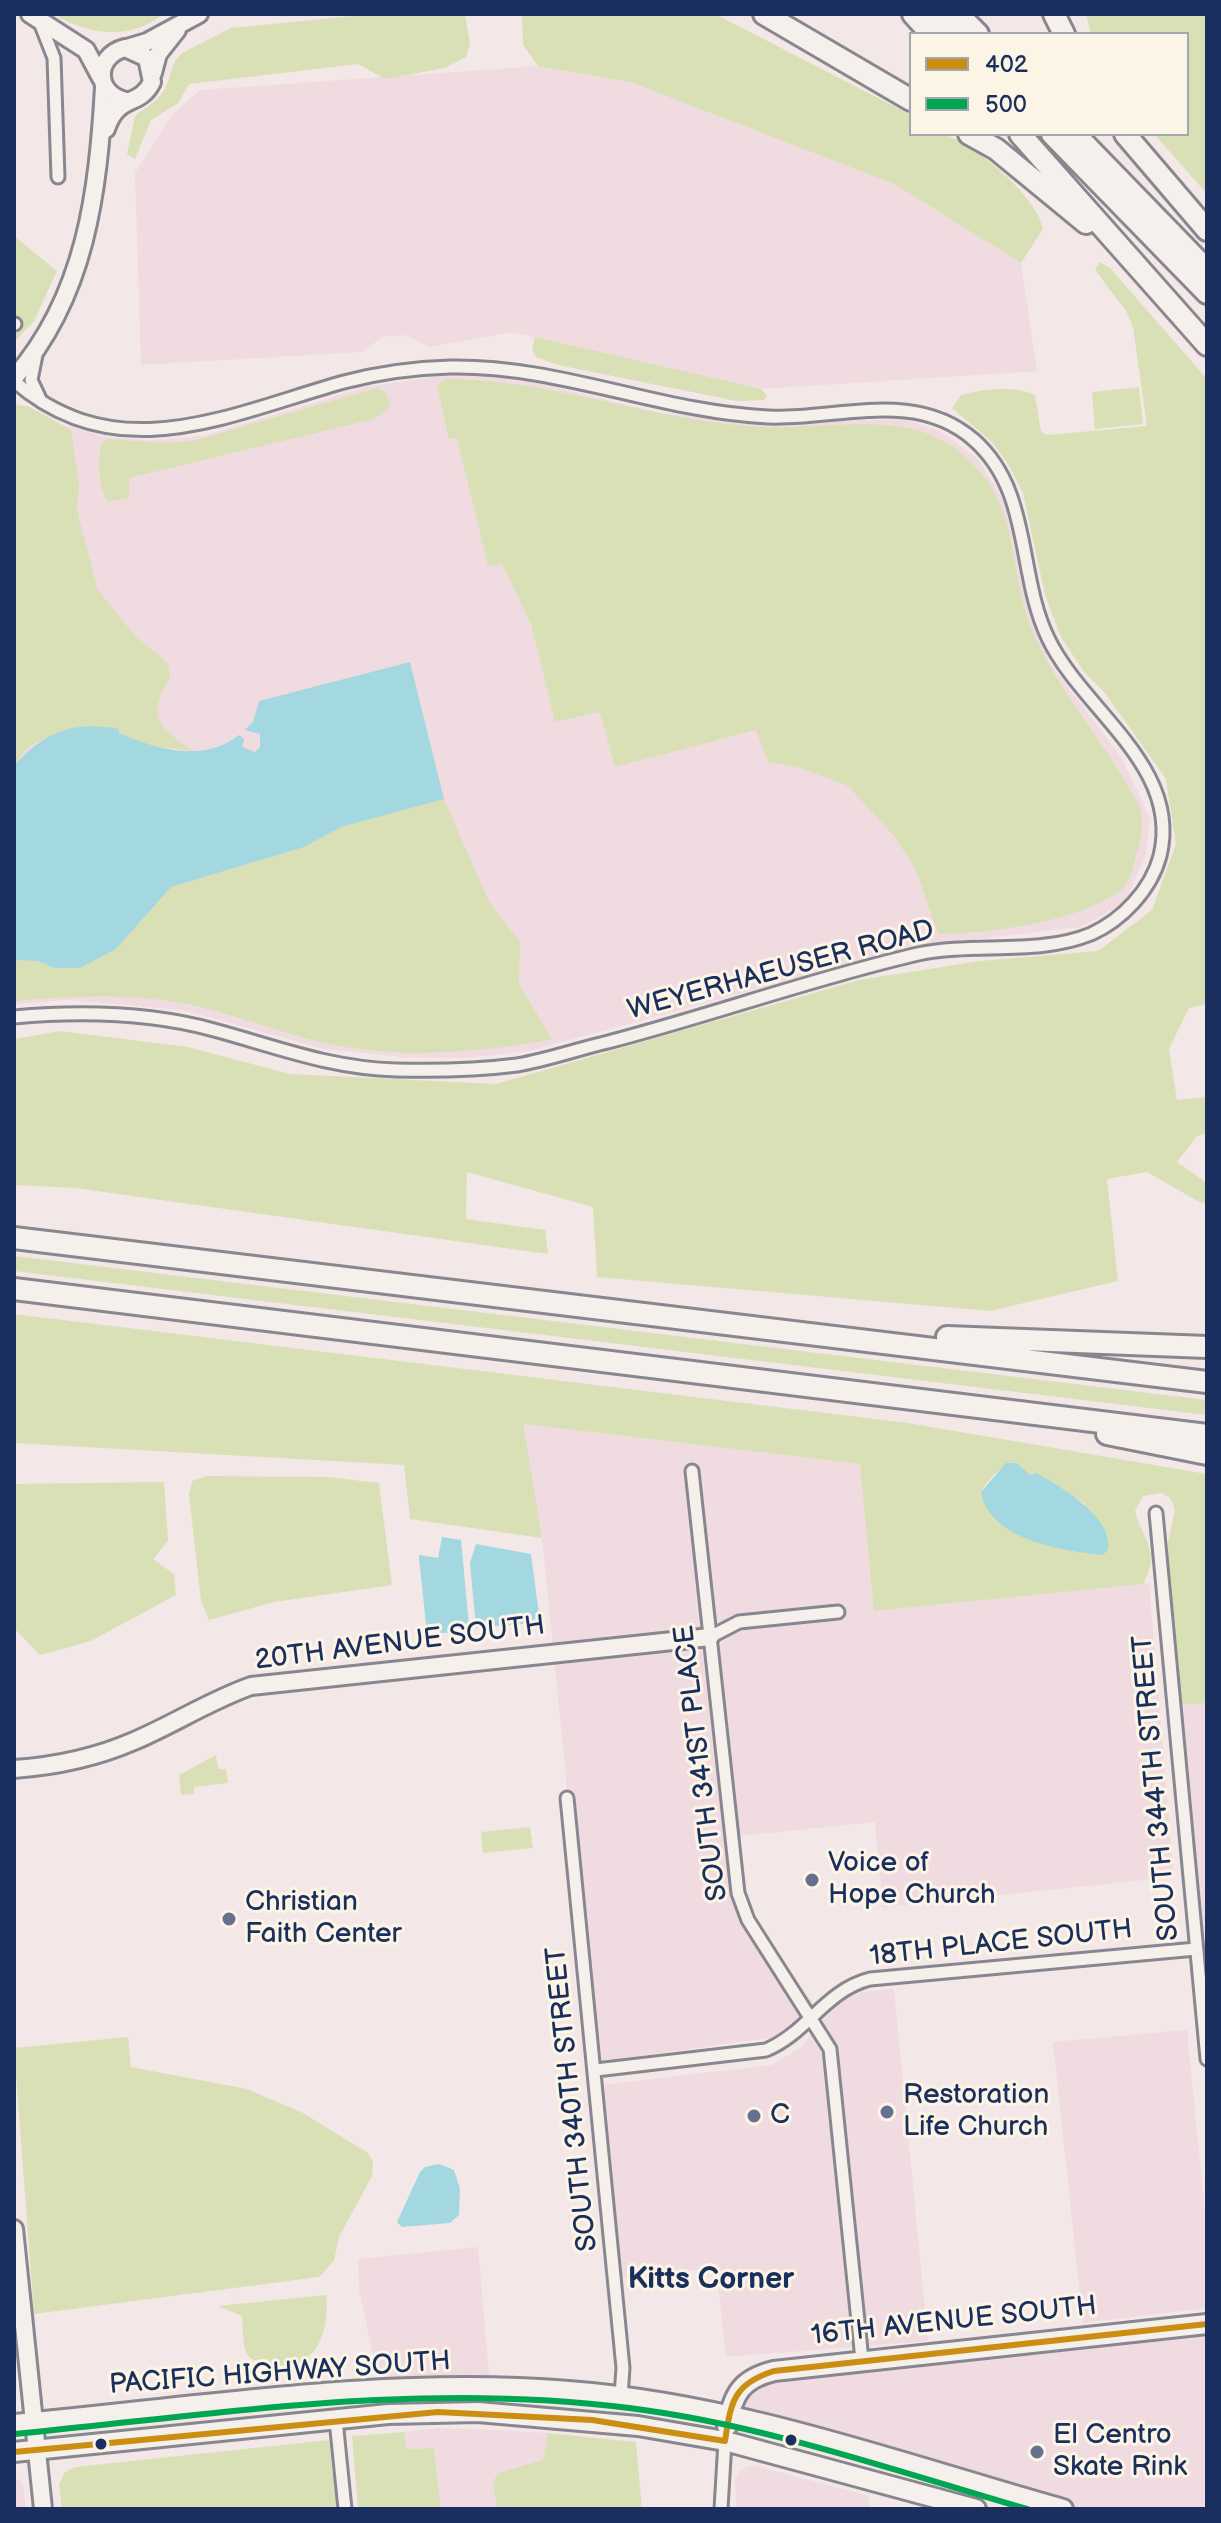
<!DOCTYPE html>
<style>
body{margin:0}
#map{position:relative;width:1221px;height:2523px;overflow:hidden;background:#f3e8e7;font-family:"Balsamiq Sans",sans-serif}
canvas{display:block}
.frame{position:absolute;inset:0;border:16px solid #1b2f5e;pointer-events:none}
.legend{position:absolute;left:909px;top:32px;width:280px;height:104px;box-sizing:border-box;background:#fcf5e5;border:2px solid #a2a6af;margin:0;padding:10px 14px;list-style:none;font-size:24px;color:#1b2f5e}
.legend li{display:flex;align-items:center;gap:16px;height:40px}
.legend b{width:40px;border:2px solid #a2a6af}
</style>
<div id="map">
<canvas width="1221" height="2523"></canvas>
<div class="frame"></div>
<ul class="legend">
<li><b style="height:10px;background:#cb8e13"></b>402</li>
<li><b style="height:10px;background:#00a651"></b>500</li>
</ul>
</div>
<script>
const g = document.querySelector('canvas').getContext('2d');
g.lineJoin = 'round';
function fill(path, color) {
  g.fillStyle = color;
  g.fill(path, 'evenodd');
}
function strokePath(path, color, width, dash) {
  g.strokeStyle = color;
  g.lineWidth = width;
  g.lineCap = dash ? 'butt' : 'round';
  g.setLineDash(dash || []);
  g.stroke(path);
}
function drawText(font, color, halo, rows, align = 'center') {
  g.font = font + ' "Balsamiq Sans",sans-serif';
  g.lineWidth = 6;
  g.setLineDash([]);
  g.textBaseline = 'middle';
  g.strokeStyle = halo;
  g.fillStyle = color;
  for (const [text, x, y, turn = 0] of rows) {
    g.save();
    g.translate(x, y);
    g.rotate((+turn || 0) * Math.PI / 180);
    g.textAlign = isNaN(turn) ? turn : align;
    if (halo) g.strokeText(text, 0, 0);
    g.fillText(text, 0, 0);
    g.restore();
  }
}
const built = new Path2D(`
 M538,66L630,82L894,184L1021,263L1037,371L761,389L512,332L430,347L404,335L382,337L362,352L141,365L135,173L172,115L200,90Z
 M445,375H504L661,413L761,424L904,419L940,431L978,459L1006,504L1029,611L1050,663L1123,760L1150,819L1146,855L1125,902L1081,927L910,947L529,1051L464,1058L401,1057L325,1049L183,1010L70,1000L14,1004V402L49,421L107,437L149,440L204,436L365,387Z
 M522,1424L860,1464L875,1611L1149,1583L1174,1877L883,1907L875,1822L740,1836L745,1897L753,1920L813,2003L795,2024L770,2038L602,2061L567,1788L542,1538Z
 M1207,1703V2059L1175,1706Z
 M894,1989L928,2341L726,2357L716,2268L618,2278L601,2085L772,2065L800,2048L840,2001L862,1992Z
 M1187,2030L1207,2233V2308L1083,2323L1053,2042Z
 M478,2247L489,2375L378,2378L359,2290L358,2259Z
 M1207,2324V2509H1037L808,2446L730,2430L743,2383Z
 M434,2428L497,2430L548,2433L543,2460L493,2482L497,2509H441L434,2448L407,2449L404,2432Z
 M753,2465L869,2496L870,2509H736L735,2479L740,2470Z
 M14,2477L23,2484L26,2509H14Z`);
const green = new Path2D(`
 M53,14H163C129,42 87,34 53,14Z
 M373,14H465L470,44L466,57L445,68L385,79L358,64L189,84L178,103L151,120L135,159L127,154L135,116C146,107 158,101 165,89C171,77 171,62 182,53L231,28Z
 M522,14H715L911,115V134C921,134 934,132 943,134C976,145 1036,195 1043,229L1021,263L894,184L630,82L538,66L523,45Z
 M1086,14H1207V194L1154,134H1187V34H1091Z
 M14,236L57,271L34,321L14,342Z
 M1100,262L1111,269L1207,379V1004L1189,1008L1169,1049L1177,1100L1207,1097V1133L1197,1136L1177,1162L1207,1183V1202L1201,1203L1147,1172L1107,1179L1118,1281L990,1311L597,1277L593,1207L467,1172L466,1219L545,1230L548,1254L75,1188L14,1185V1039L60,1031L188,1047L290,1074L496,1084L859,980L980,961L1098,951L1152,910L1176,844L1166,779L1105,693L1084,672L1061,637L1045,595L1023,493L1008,464L992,442L952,408L961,395C983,389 1014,385 1035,395L1041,432L1047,435L1147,426L1133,327L1126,311L1095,270Z
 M535,337L731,382L761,389L767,395L764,400L737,401L558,365L536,357L532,350Z
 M445,379C553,379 655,422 763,427C822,430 903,410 953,447C1026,500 1004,566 1035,637C1062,697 1107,744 1137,802C1146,818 1142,839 1136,855C1133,865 1131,881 1123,888C1086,921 987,934 938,934L916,870L894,836L848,786L800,768L768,762L756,730L615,767L600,712L555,722L531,624L502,564L488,566L457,438L449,439L437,385Z
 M1139,387L1143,424L1095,429L1092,392Z
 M377,388L385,392L391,406L374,419L129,478V498L108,502C98,486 97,460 102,442L108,439L161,443L193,441Z
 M14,405L28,406L71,430L79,485L77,510L97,589L136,637L168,663L170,678C145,717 160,727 193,751L147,745L119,733V729L57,732L27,748L14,766Z
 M444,799L489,902L520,942L519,984L552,1039C487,1052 410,1058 345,1047C292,1038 243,1016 191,1005C133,993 72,996 14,1001V960L38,961L54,968L116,949L171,887L304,847L341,827Z
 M14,1256L1207,1400V1415L14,1271Z
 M14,1314L908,1423L1207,1474V1703L1182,1705L1167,1548L1175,1509L1170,1498L1162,1493L1143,1496L1135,1511C1142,1539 1162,1551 1143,1584L874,1611L860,1464L523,1424L542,1538L410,1519L404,1465L14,1443ZM1017,1464L1030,1475L1036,1473L1085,1504L1089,1553C1047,1544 996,1538 981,1492C991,1475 999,1469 1017,1464Z
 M207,1476L328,1477L379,1483L392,1585L274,1602L209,1620L201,1601L189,1495L192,1481Z
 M164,1482L168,1541L153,1559L174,1574L176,1595L91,1641L40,1655L14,1628V1484Z
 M216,1755L218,1769H226L228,1783L194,1787V1794L181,1795L179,1775Z
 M530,1827L533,1848L483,1853L481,1832Z
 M128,2037L131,2067L247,2089L303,2113L368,2153L373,2162L372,2176L339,2237L334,2261L319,2277L34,2314L14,2048Z
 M326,2295C331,2335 312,2378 264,2362C258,2361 250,2360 247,2354C242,2345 243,2327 242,2316L218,2306Z
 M404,2432L407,2449L434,2448L441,2509H358L352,2436Z
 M548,2433L636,2442L642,2509H497L493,2482L498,2473L543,2460Z
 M329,2440L337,2509H62L59,2484L65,2472L75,2467Z`);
const water = new Path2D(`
 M410,662L444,799L341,827L304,847L171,887L116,949L80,968H54L38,961L14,960V766C41,734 72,720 119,729V733C157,750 204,763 239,735L244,739L242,747L255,752L260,747V734L245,730L253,722L259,701Z
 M1006,1463H1017L1030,1475L1036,1473C1060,1486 1114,1517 1108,1550L1103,1555C1063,1551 989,1540 981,1492Z
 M442,1537L461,1540L469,1626L458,1632L427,1634L419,1558V1555L438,1558Z
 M476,1544L531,1554L540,1622L476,1628L470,1563Z
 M439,2164L454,2170L460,2189L459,2215L450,2223L402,2227L397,2222L420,2172L425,2167Z`);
const street = new Path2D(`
 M39,20L54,58L58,177
 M14,324H15
 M36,355L31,380L40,399
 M14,381C118,472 232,413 344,382C378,373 415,368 450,367C559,365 660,412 768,417C837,420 915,388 974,440C1032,491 1017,574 1048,638C1082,710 1182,766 1160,856C1151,890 1122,920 1091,934C1037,956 974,942 918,954C814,978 712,1015 608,1042C578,1049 547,1060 517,1065C478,1070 436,1071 396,1070C329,1068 277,1047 214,1030C148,1012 81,1011 14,1017
 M692,1471L738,1893L748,1920L830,2049L862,2360
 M1156,1513L1207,2059
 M710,1637L739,1622L838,1612
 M567,1798L623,2368L621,2396
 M596,2070L766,2050C807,2033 826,1990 870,1979L1196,1949
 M336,2420L345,2509
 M721,2509L725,2441`);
const secondary = new Path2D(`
 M30,14L86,50L101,78
 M127,48L147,42L199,14
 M153,73L158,54L177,30
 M106,129C118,93 139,108 152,82L147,58L125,48C94,56 94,94 126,101
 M14,378C86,296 98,192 104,87
 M14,1769C56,1766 95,1758 134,1741C174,1724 209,1701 251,1686L710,1637
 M14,2229L43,2509`);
const primary = new Path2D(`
 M14,2424C198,2407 384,2376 569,2391C740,2404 899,2463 1063,2509
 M727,2426C733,2394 741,2379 774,2371L1207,2324
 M14,2452L388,2414L478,2412L638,2426L725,2441L976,2509`);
const highway = new Path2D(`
 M764,14L911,100
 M913,14L931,34
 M933,14L953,34
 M958,14L978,34
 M1054,14L1064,34
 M969,134L996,149L1086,223
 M1020,134L1207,345
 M1052,134L1207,293
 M1075,134L1207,270
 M1125,134L1207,230
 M14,1238L1207,1382
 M14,1289L1207,1435
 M947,1337L1207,1347
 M1107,1434L1207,1454`);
const bus1 = new Path2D(`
 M14,2452L438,2412L592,2420L725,2441C731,2402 733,2384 774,2371L1207,2324`);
const bus2 = new Path2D(`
 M15,2434C219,2414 424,2381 629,2408C765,2425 896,2471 1027,2509`);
const markers = [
 [812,1880,8,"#67708e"],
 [229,1919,8,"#67708e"],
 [887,2112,8,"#67708e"],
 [754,2116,8,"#67708e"],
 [791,2440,7,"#1b2f5e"],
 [101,2444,7,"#1b2f5e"],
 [1037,2452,8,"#67708e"]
];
const streetNames = [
 ["WEYERHAEUSER ROAD",781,971,-15],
 ["20TH AVENUE SOUTH",400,1644,-7],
 ["SOUTH 341ST PLACE",702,1763,-97],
 ["SOUTH 344TH STREET",1157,1788,-95],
 ["18TH PLACE SOUTH",1001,1944,-6],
 ["SOUTH 340TH STREET",573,2099,-96],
 ["16TH AVENUE SOUTH",954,2322,-6],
 ["PACIFIC HIGHWAY SOUTH",280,2374,-4]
];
const poiNames = [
 ["Voice of",828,1864],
 ["Hope Church",828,1896],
 ["Christian",245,1903],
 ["Faith Center",245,1935],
 ["Restoration",903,2096],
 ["Life Church",903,2128],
 ["C",770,2116],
 ["El Centro",1053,2436],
 ["Skate Rink",1053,2468]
];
const neighbourhoodNames = [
 ["Kitts Corner",711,2280]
];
fill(built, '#f0dbe0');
fill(green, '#d9e0b6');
fill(water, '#a4d8e1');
strokePath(street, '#888790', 17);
strokePath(secondary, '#888790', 22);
strokePath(primary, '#888790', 24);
strokePath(highway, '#888790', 26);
strokePath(street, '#f5f0eb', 11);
strokePath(secondary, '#f5f0eb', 16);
strokePath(primary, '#f5f0eb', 18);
strokePath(highway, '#f5f0eb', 20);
strokePath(bus1, '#cb8e13', 6);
strokePath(bus2, '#00a651', 6);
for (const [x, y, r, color] of markers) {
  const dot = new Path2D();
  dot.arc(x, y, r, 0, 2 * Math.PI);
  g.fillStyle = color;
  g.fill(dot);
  strokePath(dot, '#fcf5e5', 3);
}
drawText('28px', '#1b2f5e', '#fcf5e5', streetNames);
drawText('28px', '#1b2f5e', '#fcf5e5', poiNames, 'left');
drawText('bold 30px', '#1b2f5e', '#fcf5e5', neighbourhoodNames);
</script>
